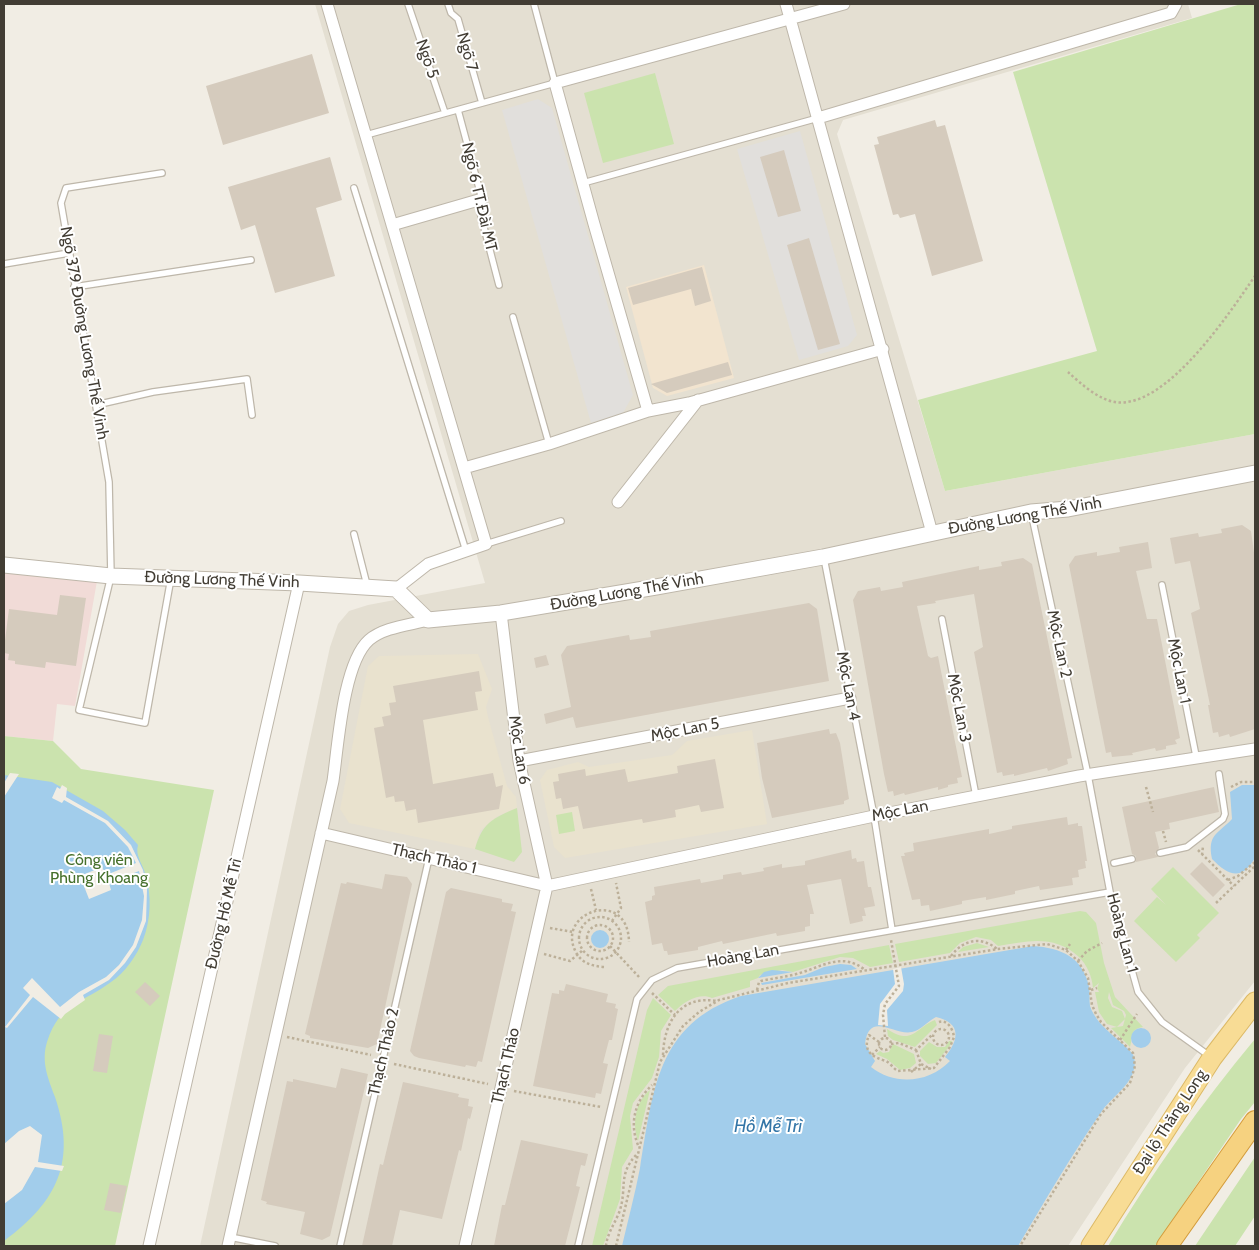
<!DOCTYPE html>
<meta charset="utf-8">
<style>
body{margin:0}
#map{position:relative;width:1259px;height:1250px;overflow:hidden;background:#f1ede4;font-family:Cabin,sans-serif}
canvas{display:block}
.frame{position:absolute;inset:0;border:5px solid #423d34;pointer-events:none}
</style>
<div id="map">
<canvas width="1259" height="1250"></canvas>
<div class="frame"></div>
</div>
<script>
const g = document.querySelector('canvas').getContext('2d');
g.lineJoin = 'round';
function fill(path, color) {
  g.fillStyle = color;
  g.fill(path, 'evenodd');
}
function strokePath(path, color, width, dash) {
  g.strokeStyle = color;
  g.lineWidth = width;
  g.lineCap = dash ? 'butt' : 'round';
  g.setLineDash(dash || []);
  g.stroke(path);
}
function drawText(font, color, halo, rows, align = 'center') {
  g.font = font + ' Cabin,sans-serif';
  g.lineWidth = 4;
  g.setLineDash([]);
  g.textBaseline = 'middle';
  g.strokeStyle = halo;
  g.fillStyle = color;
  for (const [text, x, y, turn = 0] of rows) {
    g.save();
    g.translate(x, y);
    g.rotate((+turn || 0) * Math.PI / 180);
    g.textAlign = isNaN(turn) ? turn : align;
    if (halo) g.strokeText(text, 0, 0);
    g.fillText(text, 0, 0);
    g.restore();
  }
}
const residential = new Path2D(`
 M315,4H1188L1192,18L843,120L837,134L945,491L1255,434V981L1185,1068L1068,1246H200L330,647L338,624L349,611L368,605L485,583Z`);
const commercial = new Path2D(`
 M704,265L734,378L667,396L653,388L626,287Z`);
const education = new Path2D(`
 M478,654L492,689L486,707L488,717L507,786L516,797L517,808L498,816L488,824L480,831L475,849L349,823L340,809L368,666L379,656Z
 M752,730L767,824L565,858L554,847L540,780L547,770L578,762L589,767L672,755L687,741Z`);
const medical = new Path2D(`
 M4,573L97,581L75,706L57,704L53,741L4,736Z`);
const green = new Path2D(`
 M1241,4H1255V434L945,491L918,400L1097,351L1013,72Z
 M655,73L674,144L603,163L584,93Z
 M4,736L53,741L81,769L214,790L115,1246H4Z
 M517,808L522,852L514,862L475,849C482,823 493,818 517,808Z
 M572,812L575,831L559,834L556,815Z
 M1173,867L1219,913L1197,935L1200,938L1176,962L1134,921L1157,897L1166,905L1151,889Z
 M1080,911L1086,912L1096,923L1104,963L1115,997L1143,1027C1129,1029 1133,1038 1130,1047L1111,1028L1123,1026L1126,1015L1124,1011L1113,1005L1109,992L1108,998L1112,1007L1122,1011L1125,1019L1117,1027L1107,1024L1099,1012L1095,992H1099L1097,988L1099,983L1093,988C1092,976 1087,965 1079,957C1054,934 1028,941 998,946L991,940L976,937L960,943L950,953L899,962L895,944Z
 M977,943L989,947L958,952L963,947Z
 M889,945L893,963L870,967L853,958L840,957L793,972L782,970L760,975L758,978L750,981V987L712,998C700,992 683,1002 675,1011L658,995L668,986Z
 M653,998L671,1015L661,1031L659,1057L652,1078L633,1103L630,1116L633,1149L622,1167L620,1199L603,1246H592L647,1010Z
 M935,1020L937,1025L915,1047L893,1040L888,1036L887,1029C913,1046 915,1028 935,1020Z
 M1255,1039V1102L1241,1119L1155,1246H1108C1152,1173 1201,1104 1255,1039Z
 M949,1041H952L951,1044L936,1063L928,1064L920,1056V1051L929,1042L937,1047H945Z
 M893,1044L914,1054L916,1063L910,1068L900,1070L887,1059L876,1054L880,1051L883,1053L889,1052Z
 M650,1090L638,1141C632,1124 635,1102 650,1090Z
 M1255,1157V1216L1235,1246H1195Z`);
const parking = new Path2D(`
 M538,99L552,108L633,395L623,413L591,423L502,110Z
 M800,131L857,335L848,346L799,360L737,149Z`);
const water = new Path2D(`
 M4,775L52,782L103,811L125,830L138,845C135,855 142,863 145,873C152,894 151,920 143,940C137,955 125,973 111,982C82,1004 60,1002 47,1042C41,1062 48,1078 55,1097C77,1162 57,1202 4,1241Z
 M1242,785H1255V858C1241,882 1228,875 1212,859C1207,834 1218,834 1232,819L1230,792Z
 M591 939a9 9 0 1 1 18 0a9 9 0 1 1-18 0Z
 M1033,946C1061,948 1083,957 1089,987C1090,993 1089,1000 1090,1006C1097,1029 1131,1046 1134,1057C1139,1081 1114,1094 1102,1111C1072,1154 1045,1201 1018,1246H622C628,1220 635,1194 640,1168C653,1092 656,1024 741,996ZM936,1017C962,1023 959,1040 945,1057L950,1061C929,1083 895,1086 871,1067L875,1061L865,1044C869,1010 894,1036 912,1032C921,1030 928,1021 936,1017Z
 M840,964L851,965L857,969L762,985L761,983L805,975L824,967Z
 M772,970L793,972L758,978L764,972Z
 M1131 1038a10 10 0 1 1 20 0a10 10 0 1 1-20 0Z`);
const pier = new Path2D(`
 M10,773L19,774L4,797V783Z
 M62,785L67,788L66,797L108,821L131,845L143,870L147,889L146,921L136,947L125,963L109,980L83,995L85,1000L65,1014L61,1019L33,997L7,1028L5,1027L30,995L23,988L32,978L60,1007L79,992L106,977L119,965L133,945L142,920L144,896L139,871L109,883L111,890L89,899L80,876L102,867L106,875L136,863L128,847L105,823L64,800L62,803L52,798L57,787L60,789Z
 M901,967L904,984L903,991L887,1010L888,1026L878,1025L880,1004L895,984L893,969Z
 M30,1126L42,1135L38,1162L64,1166L62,1171L35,1167L22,1190L4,1204V1144L19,1131Z`);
const building = new Path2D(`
 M312,54L329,113L223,145L206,86Z
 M935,120L937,127L945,125L983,261L932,276L915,214L900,218L898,214L893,215L874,145L879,144L877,137Z
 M784,150L801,211L778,217L760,157Z
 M330,157L342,200L316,208L335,276L275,293L255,225L241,230L228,187Z
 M809,238L840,344L818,350L787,245Z
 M702,267L711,301L695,306L691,289L633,305L628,288Z
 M728,362L732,375L667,393L651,384Z
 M1242,525L1251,531L1255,560V729L1230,737L1229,734L1219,737L1218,732L1213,733L1208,705H1210L1191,613L1200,609L1190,561L1175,564L1170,538L1198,533L1199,537L1222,533L1221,529Z
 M1148,542L1152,568L1136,571L1147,619H1157L1180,738L1175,740L1177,744L1166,746V749L1156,751L1155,748L1132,753L1133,755L1112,757L1111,752L1106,753L1069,565L1075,556L1097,552V556L1120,552L1119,547Z
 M1023,558L1032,564L1072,758L1067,759L1068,764L1048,771L1047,768L1014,776V774L1003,776L1002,772L997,773L974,652L983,647L974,594L935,601L936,603L917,606L928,656L931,658L938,656L962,777L957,778L958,783L948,785V787L938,790V787L905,795L904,793L894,796L893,791L888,792L884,774L853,600L858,591L880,587L881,591L903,587L902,582L979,566V570L1002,566L1001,562Z
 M60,595L86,598L76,666L46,662L45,668L15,664V661L8,660L9,654L4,653V648L9,609L57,615Z
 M809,603L817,609L829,681L576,728L573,717L546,724L544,714L571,707L561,655L567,646L629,635L630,640L651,637L650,631Z
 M546,655L549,665L536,668L534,658Z
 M479,671L482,691L475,692L478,710L423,720L433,784L493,773L496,787L503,785L499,809L418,823L416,809L406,811L404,801L395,802L394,796L386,798L374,728L384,726L382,717L391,715L389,703L396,702L393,686Z
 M829,729L830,734L836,733L840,743L849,799L844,801V804L772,818L762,778L757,743Z
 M715,759L724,808L701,812L699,805L675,810L676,817L643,823L642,819L583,829L578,806L563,809L561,798L556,799L553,782L559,781L558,774L585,769L586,776L625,769L628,782L678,773L677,766Z
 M1214,787L1219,812L1169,823L1170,829L1155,832L1159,848L1155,854L1158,857L1136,862V856L1132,854L1122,807Z
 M1067,817L1068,825L1078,823V826H1082L1087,861H1085L1086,868L1078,870L1079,877L1072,878L1073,885L1040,890L1039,886L1015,891V894L986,900V897L962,901V904L930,911L929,905L921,906L920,899L912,900L901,856H905L904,853L914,851L913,843L989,829V834L1012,829V826Z
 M851,850L852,859L856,858L857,862L864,861L868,887H871L875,906L864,908L866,916H862L863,921L850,924L841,879L807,885L814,914H810V926L805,927V931L777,936L776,933L723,944L722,941L698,947V950L668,955L667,951H664L662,943L652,945L645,902L652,900V896L655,895L654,887L700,879L701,883L723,879V875L741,872L742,875L764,871L763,868L782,864V868L805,865V861Z
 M1202,862L1225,885L1213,897L1190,874Z
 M385,874L407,877L412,884L377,1044L368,1048L310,1038V1036L305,1034L341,883L346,884L347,882L382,889Z
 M451,888L502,899V902L513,904L511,911L516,912L482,1062L478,1061L476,1067L466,1065L465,1067L419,1058L414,1056L410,1051L446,892Z
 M145,982L160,996L150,1006L135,992Z
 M566,984L608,994L606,1002L616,1004L615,1008L618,1009L612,1040H609L603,1063L608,1064L601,1094L596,1093L595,1098L533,1086L552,993L559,994V990L564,991Z
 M99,1034L113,1036L107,1073L93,1071Z
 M341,1068L368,1074L330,1236L322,1240L300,1234L305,1212L266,1204L267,1202L261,1200L287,1081L293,1082V1079L336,1088Z
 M403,1082L459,1094L458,1097L469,1099L468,1106L473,1107L470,1119L468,1118L461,1151L459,1150L442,1219L400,1210L392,1246H362L380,1164L383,1165Z
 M521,1140L588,1154L585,1166L581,1165L576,1186L580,1187L565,1246H494L502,1205H505Z
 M110,1183L127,1186L121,1213L104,1210Z`);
const path = new Path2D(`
 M1068,372C1080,383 1099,400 1115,402C1166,410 1230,312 1255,276
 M1146,787L1153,812
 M1231,787L1241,782H1255
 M1163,831L1166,842
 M1198,850L1234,886
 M1202,855L1203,846
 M1228,880L1238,876L1255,862
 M591,889L596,910
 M1216,903L1255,866
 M579 938a21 21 0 1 1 42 0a21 21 0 1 1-42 0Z
 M612,921L621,908L616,883
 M587 938a13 13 0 1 1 26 0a13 13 0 1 1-26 0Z
 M550,928L573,932
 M610,946L639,977
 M1066,950L1070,944
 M544,954L570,961L583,950
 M951,956C964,939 981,936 997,949
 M1078,961L1087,951L1102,943
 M604,967C593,966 583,964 577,954C552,913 628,886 629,942
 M757,990L759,982L761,981C774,978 787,977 800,973C823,966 843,952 865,970
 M1091,990L1097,988
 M652,993L675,1015
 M933 1037a8 8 0 1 1 16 0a8 8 0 1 1-16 0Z
 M287,1037L371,1055
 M885,1037L883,1015L885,1004L899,986L891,940
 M879 1044a6 6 0 1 1 12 0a6 6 0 1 1-12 0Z
 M1120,1040L1137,1014
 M879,1042L869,1035C862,1052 873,1057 886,1061C890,1063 894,1069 898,1071L934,1068L950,1047L954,1037C953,1029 947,1019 939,1022
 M891,1044L899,1043L916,1050L933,1034
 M916,1050L921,1064L931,1069
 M663,1055C664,1022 680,995 717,1001
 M872,1055L880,1047
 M394,1064L488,1084
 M911,1072L921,1064
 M514,1091L601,1107
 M638,1145C629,1123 635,1101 652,1085
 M606,1246C607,1233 616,1222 620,1210C627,1187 618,1175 636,1155
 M616,1246L660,1062L683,1026L699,1012L719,1000L788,983L998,949L1047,944L1066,950L1078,961L1088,978L1092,1005L1096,1014L1101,1022L1133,1053L1135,1066L1130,1083L1101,1114L1020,1246`);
const service = new Path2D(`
 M408,4L445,113
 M448,4L451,13L458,19L482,103
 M458,110L482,199L480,212L499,285
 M366,135L555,83L534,4
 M162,173L66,188L61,203L109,482L111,576L79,710L145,723L171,578
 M583,183L818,118
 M354,188L466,551
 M4,264L69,253
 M74,287L251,260
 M513,317L549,444
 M96,405L153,392L247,379L252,415
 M1031,512L1088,775L1110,892L1138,992L1162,1022L1211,1057
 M354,534L367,585
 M486,544L561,521
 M824,558L874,816L892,930
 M1162,585L1196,756
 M942,619L976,796
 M1160,853L1187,847L1223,819L1225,814L1219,774
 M1114,863L1132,859
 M230,1237L275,1246
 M340,1246L429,858
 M578,1246L637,999L652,980L677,968L1110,892`);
const minor = new Path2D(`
 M327,4L486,544L428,564L396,589
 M786,4L932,533
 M818,118L1171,13L1176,4
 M392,225L482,199
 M648,411L594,224L555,83L844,4
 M464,468L549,444L648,411L689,403L883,349
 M618,502L698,400
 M519,761L850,698
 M321,833L547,886L874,816L1079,776L1255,749
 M149,1246L299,583
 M228,1246L333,781C338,746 343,663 369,640C384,627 410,625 428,620
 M465,1246L547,886L519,761L501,613`);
const tertiary = new Path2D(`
 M4,565L111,576L299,583L396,589L428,620L501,613L656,587L823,557L1031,512L1068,509L1255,473`);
const primary = new Path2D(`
 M1091,1246L1212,1058L1255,1002`);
const trunk = new Path2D(`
 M1167,1246L1255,1121`);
const streetNames = [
 ["Ngõ 7",467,52,74],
 ["Ngõ 5",427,59,71],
 ["Ngõ 6 TT.Đài MT",479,197,77],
 ["Ngõ 379 Đường Lương Thế Vinh",84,333,80],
 ["Đường Lương Thế Vinh",1025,516,-10],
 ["Đường Lương Thế Vinh",222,580,2],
 ["Đường Lương Thế Vinh",627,592,-10],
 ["Mộc Lan 2",1059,644,78],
 ["Mộc Lan 1",1179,671,79],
 ["Mộc Lan 4",848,686,79],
 ["Mộc Lan 3",959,708,79],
 ["Mộc Lan 5",685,730,-11],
 ["Mộc Lan 6",519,750,81],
 ["Mộc Lan",900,811,-11],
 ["Thạch Thảo 1",434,859,13],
 ["Đường Hồ Mễ Trì",224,914,-77],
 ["Hoàng Lan 1",1122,933,75],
 ["Hoàng Lan",743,956,-10],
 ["Thạch Thảo 2",384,1052,-77],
 ["Thạch Thảo",506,1066,-77],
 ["Đại lộ Thăng Long",1170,1122,-57]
];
const parkNames = [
 ["Công viên",99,860],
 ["Phùng Khoang",99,878]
];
const waterNames = [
 ["Hồ Mễ Trì",768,1127]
];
fill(residential, '#e4dfd2');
fill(commercial, '#f2e4cf');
fill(education, '#e9e2ce');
fill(medical, '#f1dbd7');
fill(green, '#cbe3ae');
fill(parking, '#e1dfdc');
fill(water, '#a2cdeb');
fill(pier, '#f1ede4');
fill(building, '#d5cbbd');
strokePath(service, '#beb7aa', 8);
strokePath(minor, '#beb7aa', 13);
strokePath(tertiary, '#beb7aa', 17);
strokePath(primary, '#dcb966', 21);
strokePath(trunk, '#d49c3b', 22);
strokePath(path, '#bcb099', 2.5, [2.5, 2.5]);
strokePath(service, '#fff', 5.5);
strokePath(minor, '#fff', 11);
strokePath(tertiary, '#fff', 15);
strokePath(primary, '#f8dc95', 19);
strokePath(trunk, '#f6d280', 20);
drawText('16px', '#423d34', '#fff', streetNames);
drawText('16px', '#45702b', '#fff', parkNames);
drawText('italic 18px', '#3476a7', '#fff', waterNames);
</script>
